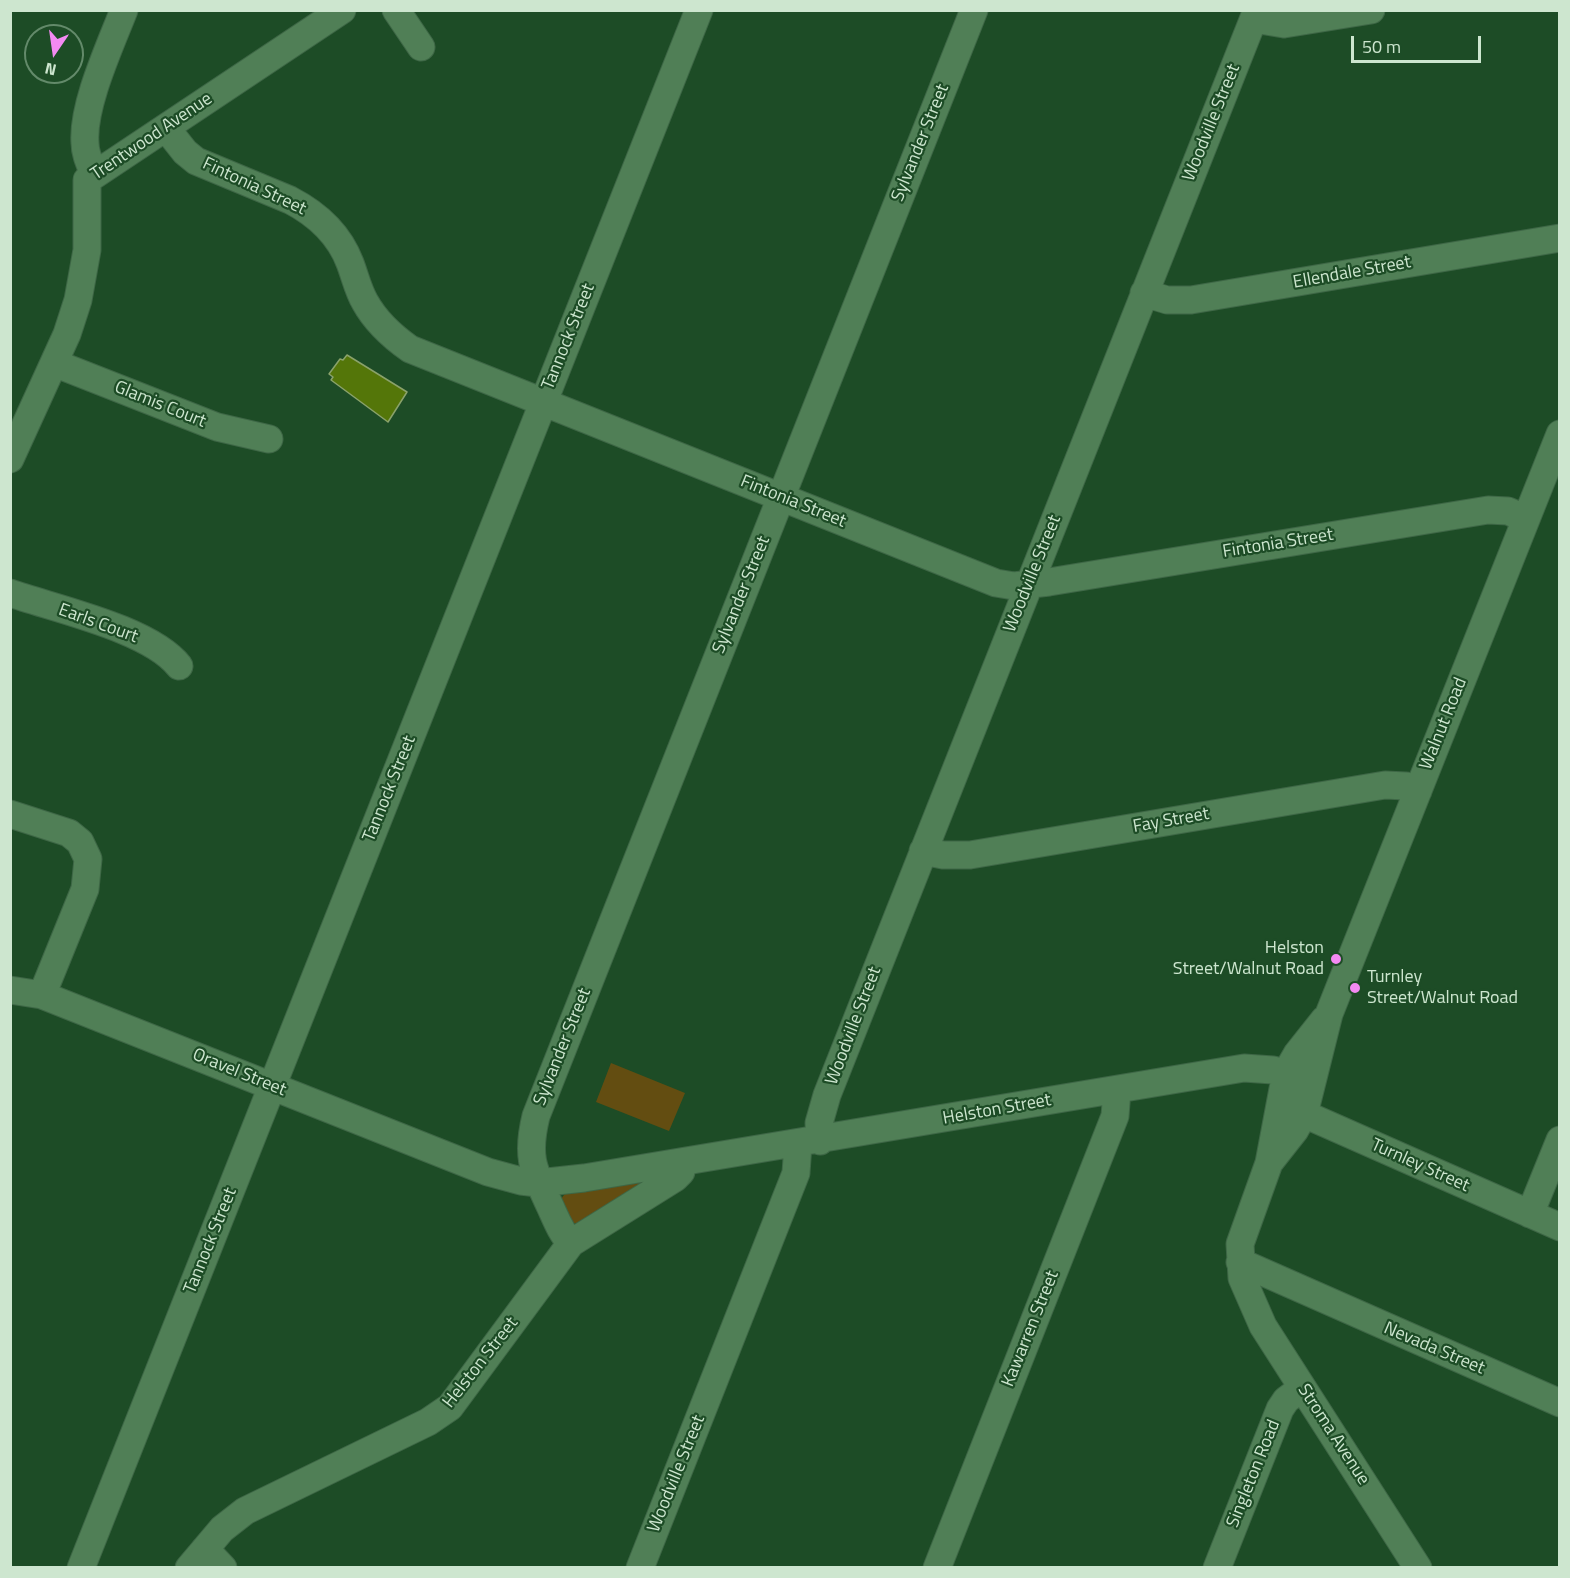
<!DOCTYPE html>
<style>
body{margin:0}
#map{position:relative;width:1570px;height:1578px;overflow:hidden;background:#1d4c26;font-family:"Titillium Web",sans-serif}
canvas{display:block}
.frame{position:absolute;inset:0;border:12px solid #cde6cf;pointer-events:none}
.north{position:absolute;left:24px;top:24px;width:60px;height:60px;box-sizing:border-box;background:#1d4c26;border:2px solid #638a6a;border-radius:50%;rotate:193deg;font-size:16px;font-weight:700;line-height:24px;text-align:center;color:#cde6cf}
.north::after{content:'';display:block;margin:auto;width:21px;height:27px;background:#f38af2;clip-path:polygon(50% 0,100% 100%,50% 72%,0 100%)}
.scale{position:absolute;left:1351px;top:36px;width:130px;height:27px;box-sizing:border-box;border:3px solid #cde6cf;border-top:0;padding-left:8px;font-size:18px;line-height:21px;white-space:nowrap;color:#cde6cf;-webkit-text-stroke:4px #1d4c26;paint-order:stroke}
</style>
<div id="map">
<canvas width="1570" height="1578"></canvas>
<div class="frame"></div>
<div class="north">N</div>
<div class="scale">50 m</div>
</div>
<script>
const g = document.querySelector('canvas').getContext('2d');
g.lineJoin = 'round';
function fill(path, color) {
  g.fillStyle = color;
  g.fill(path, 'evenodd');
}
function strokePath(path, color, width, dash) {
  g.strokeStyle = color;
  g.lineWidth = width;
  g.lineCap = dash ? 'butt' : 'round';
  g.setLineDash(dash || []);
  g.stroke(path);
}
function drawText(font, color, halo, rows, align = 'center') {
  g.font = font + ' "Titillium Web",sans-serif';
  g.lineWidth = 4.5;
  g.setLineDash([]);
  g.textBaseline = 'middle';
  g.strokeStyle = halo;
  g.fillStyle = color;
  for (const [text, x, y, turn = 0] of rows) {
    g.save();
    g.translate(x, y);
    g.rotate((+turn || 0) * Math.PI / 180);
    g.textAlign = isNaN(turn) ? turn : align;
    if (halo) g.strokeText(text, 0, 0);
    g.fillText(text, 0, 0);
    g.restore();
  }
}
const green = new Path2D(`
 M611,1063L685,1093L669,1131L596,1102Z
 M646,1180L577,1224L570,1222L560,1200L568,1190Z`);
const building = new Path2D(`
 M347,355L407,392L388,422L331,380L333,377L329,374L340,359L343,360Z`);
const minor = new Path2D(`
 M396,10L421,47
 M1254,19L1284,24L1371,10
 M166,128L185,152L196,161L290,200C317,214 339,234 350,263C355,276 358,290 365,302C376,322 393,337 410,349L996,583L1014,586L1049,582L1488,510L1508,511L1526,519
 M94,174C90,164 85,154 85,143C82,106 110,46 124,10
 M1144,293L1167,300H1191L1560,238
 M54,363L217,427L269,439
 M10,459L67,334L78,300L87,250V180L342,10
 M10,593C56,609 150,629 179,666
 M10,814L69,833L80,842L88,859L85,889L42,995
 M923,851L943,855H970L1385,785L1406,786L1418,791
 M10,990L42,995L488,1172L521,1181L538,1183L584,1178L1244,1068L1273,1070L1311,1081
 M1324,1020L1297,1054L1286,1073L1269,1163L1240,1244L1242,1278L1263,1326L1418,1568
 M1288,1110L1304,1114L1560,1227
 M820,1141L819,1123L827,1095L1257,10
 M1269,1163L1295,1130L1304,1114L1329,1014L1560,434
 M1530,1214L1560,1140
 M571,1243C561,1233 556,1219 550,1206C533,1169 526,1157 536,1116L974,10
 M1240,1262L1560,1403
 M205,1549L223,1568
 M81,1568L699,10
 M189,1568L222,1529L245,1511L428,1422L450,1407L571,1243L675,1178L681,1172L682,1163
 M640,1568L796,1173L798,1144
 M937,1568L1115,1116L1117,1090
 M1217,1568L1280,1409L1286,1400L1302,1388`);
const markers = [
 [1336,959,6,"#f38af2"],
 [1355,988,6,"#f38af2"]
];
const streetNames = [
 ["Woodville Street",1212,123,-68],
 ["Trentwood Avenue",152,137,-34],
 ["Sylvander Street",921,143,-68],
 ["Fintonia Street",254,187,25],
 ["Ellendale Street",1352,273,-10],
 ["Tannock Street",569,337,-68],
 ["Glamis Court",160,405,22],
 ["Fintonia Street",793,502,22],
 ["Fintonia Street",1278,544,-9],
 ["Woodville Street",1033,574,-68],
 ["Sylvander Street",742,595,-68],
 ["Earls Court",98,624,20],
 ["Walnut Road",1444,724,-68],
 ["Tannock Street",390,789,-68],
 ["Fay Street",1171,821,-10],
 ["Woodville Street",854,1026,-69],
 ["Sylvander Street",563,1047,-68],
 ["Oravel Street",239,1073,22],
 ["Helston Street",997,1110,-10],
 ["Turnley Street",1420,1166,24],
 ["Tannock Street",211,1241,-68],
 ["Kawarren Street",1031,1329,-68],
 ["Nevada Street",1434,1349,23],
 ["Helston Street",481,1363,-52],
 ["Stroma Avenue",1333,1435,57],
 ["Woodville Street",677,1474,-68],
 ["Singleton Road",1254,1474,-68]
];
const poiNames = [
 ["Helston",1324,949],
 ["Street/Walnut Road",1324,970],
 ["Turnley",1367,978,"left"],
 ["Street/Walnut Road",1367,999,"left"]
];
fill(green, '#634d11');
fill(building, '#547609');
strokePath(building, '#8aa26b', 1.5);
strokePath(minor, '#3e6746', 29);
strokePath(minor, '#507f56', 27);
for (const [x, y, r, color] of markers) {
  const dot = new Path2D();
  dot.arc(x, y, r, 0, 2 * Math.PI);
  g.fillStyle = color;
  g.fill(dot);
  strokePath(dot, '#1d4c26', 2);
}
drawText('18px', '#cde6cf', '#1d4c26', streetNames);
drawText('18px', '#cde6cf', '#1d4c26', poiNames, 'right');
</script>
